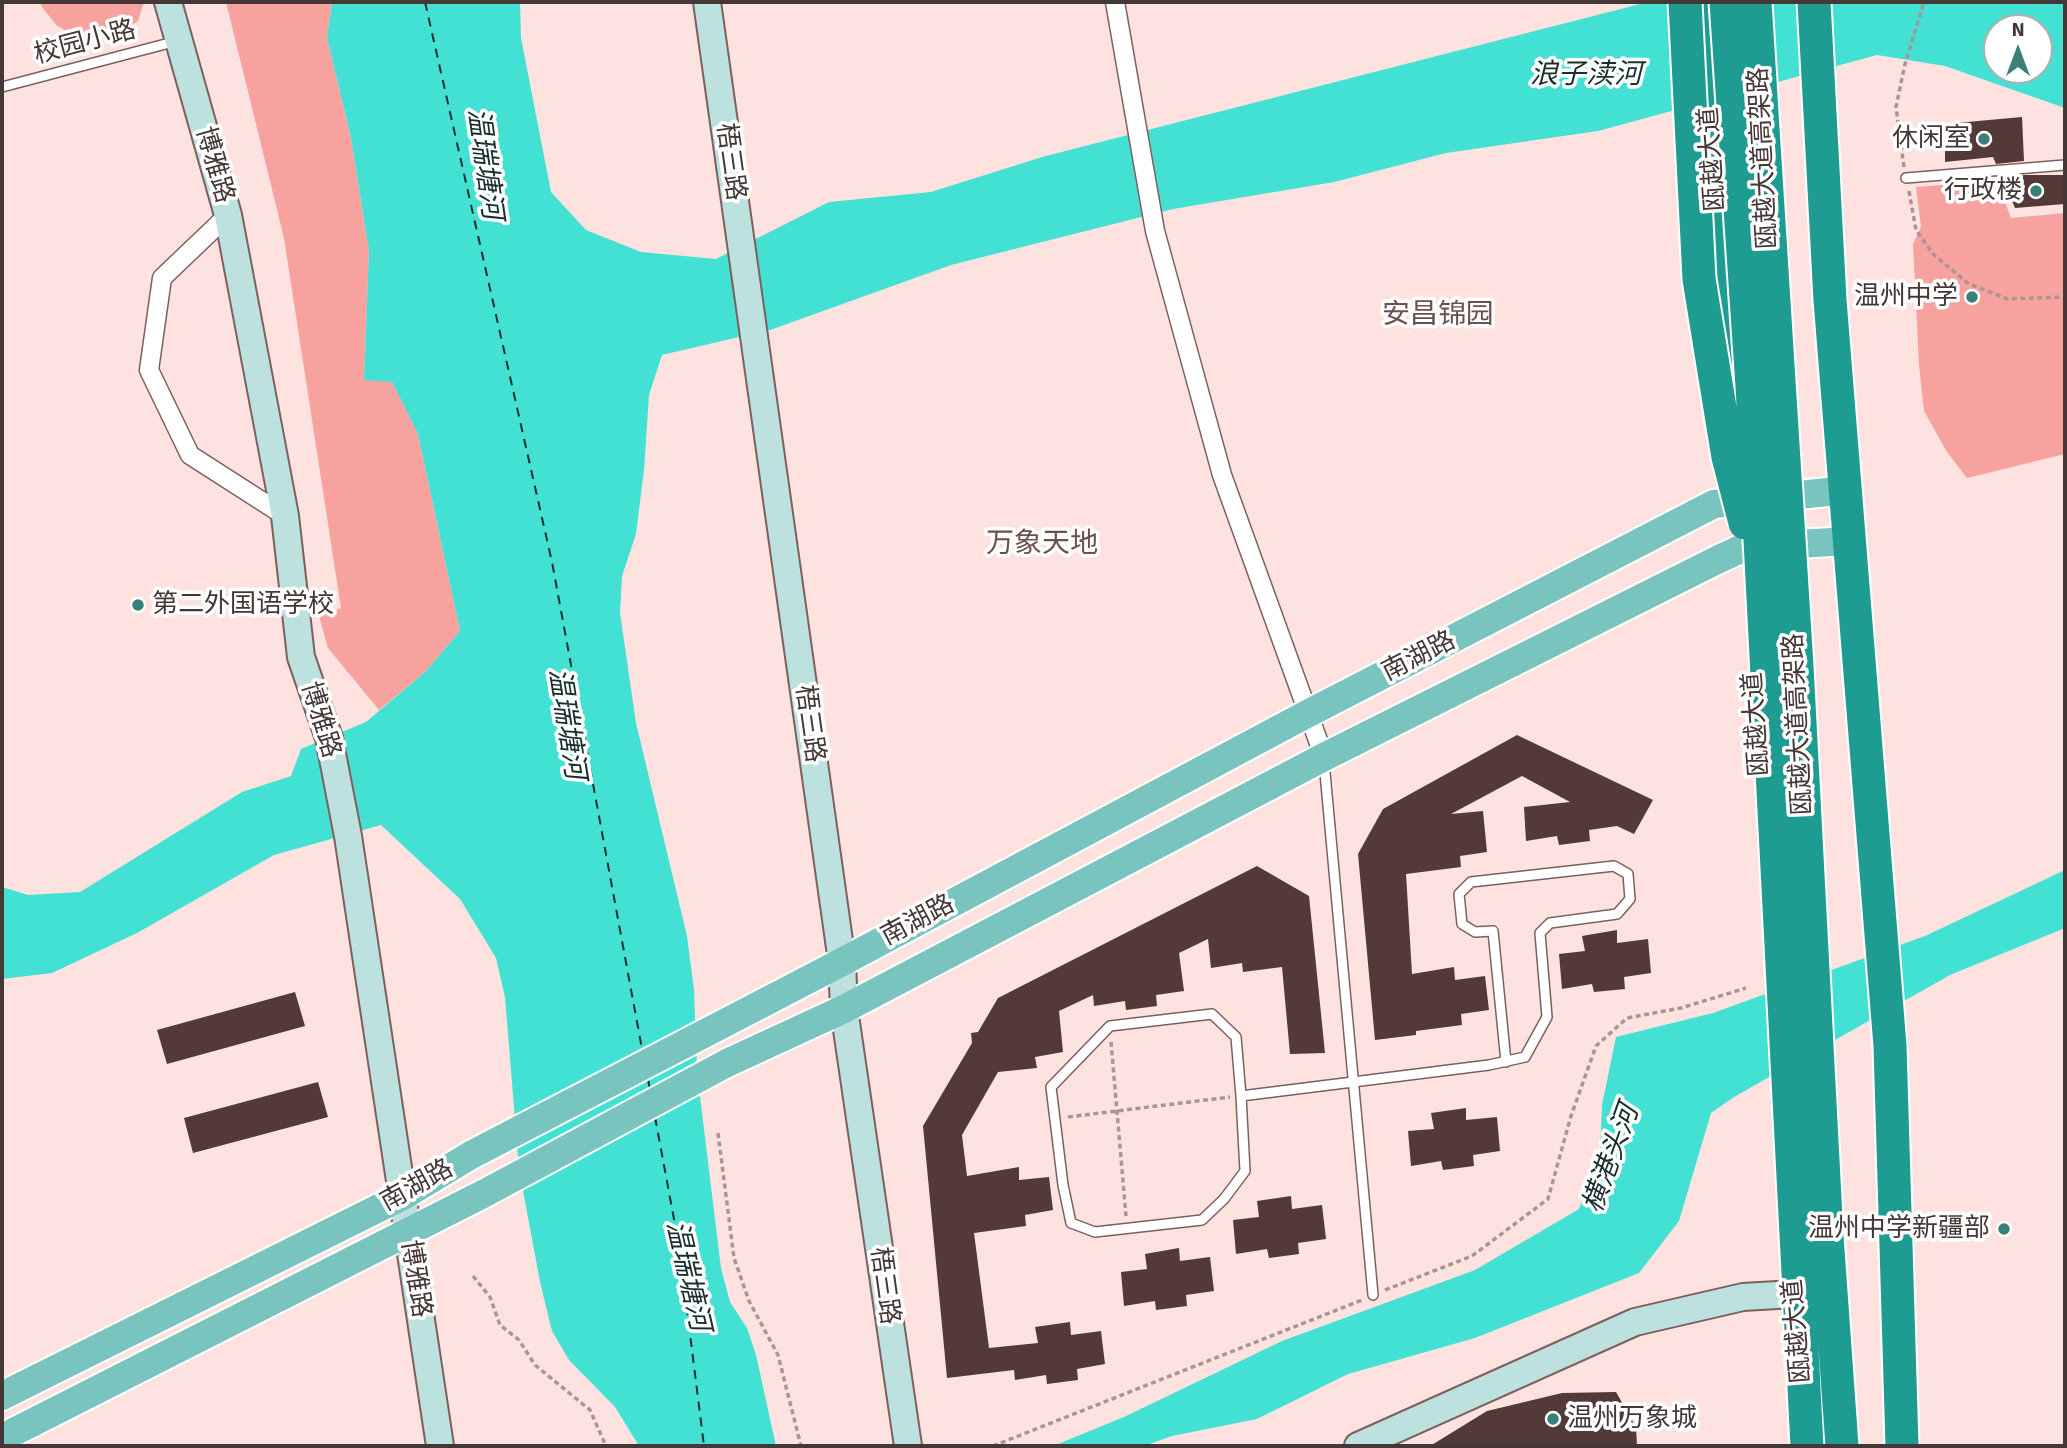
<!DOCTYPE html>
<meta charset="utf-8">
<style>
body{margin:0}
#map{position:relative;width:2067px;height:1448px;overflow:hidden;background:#fde2e0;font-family:Signika,sans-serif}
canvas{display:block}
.frame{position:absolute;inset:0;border:4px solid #443736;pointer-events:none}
.north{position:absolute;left:1983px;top:14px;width:70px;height:70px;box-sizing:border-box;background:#fff;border:2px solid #b4afaf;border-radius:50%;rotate:0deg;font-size:19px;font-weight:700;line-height:28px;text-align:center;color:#443736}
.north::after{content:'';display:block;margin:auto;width:24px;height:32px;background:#398079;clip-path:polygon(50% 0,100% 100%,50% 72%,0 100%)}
</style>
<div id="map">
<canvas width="2067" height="1448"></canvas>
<div class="frame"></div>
<div class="north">N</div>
</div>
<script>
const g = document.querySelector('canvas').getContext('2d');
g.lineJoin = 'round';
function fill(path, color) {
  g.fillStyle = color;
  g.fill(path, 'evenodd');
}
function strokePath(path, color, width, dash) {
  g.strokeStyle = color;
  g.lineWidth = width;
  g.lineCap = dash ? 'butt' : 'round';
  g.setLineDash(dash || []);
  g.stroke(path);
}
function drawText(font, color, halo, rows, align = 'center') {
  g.font = font + ' Signika,"Noto Sans SC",sans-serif';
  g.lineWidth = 7;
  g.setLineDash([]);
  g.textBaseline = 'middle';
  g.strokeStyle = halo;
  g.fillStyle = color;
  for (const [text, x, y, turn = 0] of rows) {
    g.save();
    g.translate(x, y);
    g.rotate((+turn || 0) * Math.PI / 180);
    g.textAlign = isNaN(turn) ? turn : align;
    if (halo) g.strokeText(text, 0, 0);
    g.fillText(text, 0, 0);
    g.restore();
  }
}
const green = new Path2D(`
 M40,2H144L138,21L108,39L75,35L57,26L42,7Z
 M226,2H332L327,38L351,138L369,251L364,379L392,382L418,434L460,631L426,671L379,710L328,648L319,616L341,608L284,238Z
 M1997,181L2011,218L2065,213V454L1967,478L1947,452L1924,411L1919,365L1913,244L1921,227L1916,187Z`);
const water = new Path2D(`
 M332,2H520L521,38L551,192L586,230L641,252L716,259L829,202L931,192L1042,157L1648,2H2065V108L1945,66L1877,55L1598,131L1446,153L1334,182L1173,209L951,265L773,329L662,355L649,395L644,470L636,534L622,576L620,613L636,723L687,936L694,990L697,1072L721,1268L730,1302L747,1328L756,1355L776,1446H639L615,1407L569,1360L552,1331L540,1282L519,1169L505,997L496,958L460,899L381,825L274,855L137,933L52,973L2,979V887L28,895L80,892L242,792L291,776L301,749L366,722L426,671L460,631L418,434L392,382L364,380L369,251L351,138L327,38ZM1997,28H2039V70H1997Z
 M2065,870V928L1950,975L1734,1097L1711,1113L1679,1221L1639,1273L1475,1338L1348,1374L1257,1419L1172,1436L1144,1446H1053L1124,1417L1282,1341L1475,1270L1579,1209L1600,1155L1602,1105L1616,1037L1713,1013L1925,936Z`);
const ferry = new Path2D(`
 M425,2L552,562L642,1049
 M648,1079L650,1090
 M655,1117L679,1246L704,1446`);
const building = new Path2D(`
 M2022,117L2024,161L1996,164L1993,157L1945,162V124Z
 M2025,175H2065V204L2015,208L2002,177Z
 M1517,735L1653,800L1634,834L1617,826L1589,830L1590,841L1559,845L1557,836L1526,841L1524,807L1570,802L1522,776L1451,814L1483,811L1487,852L1460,856L1461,867L1406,874L1412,974L1454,967L1455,980L1485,976L1489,1010L1461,1014L1462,1025L1416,1031V1035L1375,1040L1358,854L1383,809Z
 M1257,866L1309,896L1325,1053L1290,1054L1282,967L1243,972L1242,963L1211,968L1208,939L1179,953L1184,991L1156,995L1157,1006L1126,1010L1125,1001L1094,1006L1093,995L1059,1011L1063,1052L1035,1057L1037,1068L998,1072L962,1135L967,1176L1019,1167V1180L1049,1177L1053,1210L1025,1215L1026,1226L974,1233L989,1348L1038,1343L1035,1327L1070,1322L1071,1335L1101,1331L1105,1364L1077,1369L1078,1380L1047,1384L1046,1375L1015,1380L1014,1370L947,1378L923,1126L972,1043L971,1033L978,1032L998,998Z
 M1617,930V943L1648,939L1651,973L1624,977L1625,989L1594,992L1592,984L1562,989L1559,954L1585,951L1582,936Z
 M295,992L305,1026L167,1064L157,1030Z
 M318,1082L328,1117L193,1153L184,1118Z
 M1466,1108V1120L1497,1117L1500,1151L1473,1155L1474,1166L1443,1170L1441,1161L1411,1166L1408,1131L1434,1129L1431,1113Z
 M1291,1196L1292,1209L1322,1205L1326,1239L1298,1243L1299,1254L1269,1258L1267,1249L1236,1254L1233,1220L1259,1217L1257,1201Z
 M1179,1248L1180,1261L1210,1257L1214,1291L1186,1295L1187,1306L1156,1310L1155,1301L1124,1306L1121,1272L1147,1269L1145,1254Z
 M1616,1392L1636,1427L1637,1446H1430L1487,1411L1562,1393Z`);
const path = new Path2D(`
 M1904,167L1896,107L1905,64L1924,2
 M1909,191L1916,230L1934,255L1969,284L2008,299L2065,297
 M1111,1042L1126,1216
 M1068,1117L1230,1097
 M718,1133L734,1258L749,1301L778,1355L801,1446
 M473,1276L490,1297L500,1325L519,1340L535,1365L590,1410L606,1446
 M1385,1290L1472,1256L1548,1199L1571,1116L1596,1046L1627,1018L1681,1008L1746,988
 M993,1446L1362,1300`);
const lane = new Path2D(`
 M2,87L177,41
 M1906,178L2065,165
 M1324,762L1373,1295
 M1241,1096L1245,1171L1224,1199L1202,1220L1095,1232L1071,1223L1063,1185L1051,1087L1110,1026L1212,1014L1236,1037L1241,1096L1489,1065L1525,1057L1547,1017L1540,933L1550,923L1617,914L1630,899L1628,874L1614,866L1471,882L1459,894L1462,924L1475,932L1493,931L1506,1062`);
const street = new Path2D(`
 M1115,2L1155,231L1222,475L1324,757
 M228,215L162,278L149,370L190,455L285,516`);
const secondary = new Path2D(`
 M168,2L228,215L285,516L301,657L329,738L348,836L440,1446
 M707,2L842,962L844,1009L908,1446
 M1358,1446L1635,1322L1743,1297L1794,1294`);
const primary = new Path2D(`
 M2,1396L403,1196L471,1155L842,962L1307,714L1714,504L1846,490
 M2,1438L485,1193L727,1063L844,1009L1324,757L1717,560L1745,547L1849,541`);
const highway = new Path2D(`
 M1703,2L1722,303L1731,390
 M1814,2L1830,300L1890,1046L1902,1446`);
const highwayBridge = new Path2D(`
 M1685,2L1699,279L1728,457L1745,523
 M1726,2L1752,386L1807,1446
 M1755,2L1797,666L1827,1236L1842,1446`);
const markers = [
 [1984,139,7,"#398079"],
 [2036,191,7,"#398079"],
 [1972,297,7,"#398079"],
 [138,605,7,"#398079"],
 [2004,1229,7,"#398079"],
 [1553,1419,7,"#398079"]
];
const streetNames = [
 ["校园小路",85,43,-15],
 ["瓯越大道高架路",1764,158,-93],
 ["瓯越大道",1713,159,-94],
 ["梧三路",730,162,82],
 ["博雅路",214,165,74],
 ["南湖路",1419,657,-27],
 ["博雅路",320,720,73],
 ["梧三路",809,724,82],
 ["瓯越大道",1757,724,-94],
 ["瓯越大道高架路",1799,724,-93],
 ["南湖路",918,921,-28],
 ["南湖路",417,1186,-29],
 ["博雅路",415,1279,81],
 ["梧三路",884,1286,82],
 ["瓯越大道",1798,1331,-95]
];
const poiNames = [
 ["休闲室",1970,139],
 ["行政楼",2022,191],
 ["温州中学",1958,297],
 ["第二外国语学校",152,605,"left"],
 ["温州中学新疆部",1990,1229],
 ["温州万象城",1567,1419,"left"]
];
const waterNames = [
 ["浪子渎河",1586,76],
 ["温瑞塘河",484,164,82],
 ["温瑞塘河",566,724,81],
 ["横港头河",1612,1159,-70],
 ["温瑞塘河",687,1276,77]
];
const neighbourhoodNames = [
 ["安昌锦园",1438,316],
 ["万象天地",1042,545]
];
fill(green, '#f7a29e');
fill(water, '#43e1d3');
strokePath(ferry, '#17302e', 2, [9, 7]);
fill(building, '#533937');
strokePath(lane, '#7c605e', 12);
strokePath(street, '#7c605e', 21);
strokePath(secondary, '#7c605e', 30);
strokePath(primary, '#fff', 32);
strokePath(highway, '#fff', 37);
strokePath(path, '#aa9594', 3.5, [5, 3.5]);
strokePath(lane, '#fff', 9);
strokePath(street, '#fff', 18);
strokePath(secondary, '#bce1de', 26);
strokePath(primary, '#79c4be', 28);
strokePath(highway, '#1f9c92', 33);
strokePath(highwayBridge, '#fff', 37, []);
strokePath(highwayBridge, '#1f9c92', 33);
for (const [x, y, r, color] of markers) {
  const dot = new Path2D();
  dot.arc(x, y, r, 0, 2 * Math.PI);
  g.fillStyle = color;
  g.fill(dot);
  strokePath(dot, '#fff', 2.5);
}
drawText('26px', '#443736', '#fff', streetNames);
drawText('26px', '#443736', '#fff', poiNames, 'right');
drawText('italic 28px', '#17302e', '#fff', waterNames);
drawText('28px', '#6b504e', '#fff', neighbourhoodNames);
</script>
